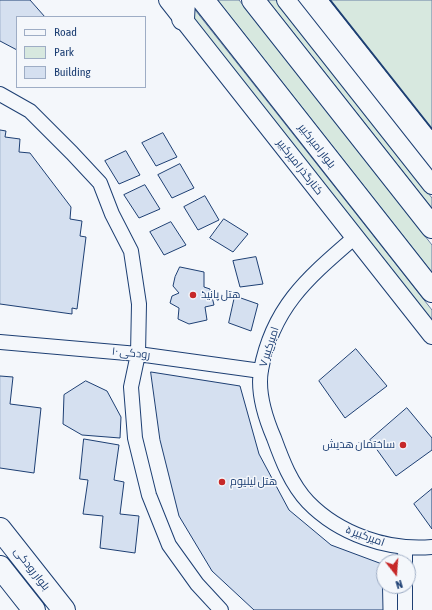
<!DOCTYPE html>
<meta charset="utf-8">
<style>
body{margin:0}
#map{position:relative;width:432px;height:610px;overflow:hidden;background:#f4f7fb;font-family:"Asap Condensed",sans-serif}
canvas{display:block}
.legend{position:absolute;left:16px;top:16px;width:130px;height:72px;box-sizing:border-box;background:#f4f7fb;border:1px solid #9eadc5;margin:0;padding:5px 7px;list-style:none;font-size:12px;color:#1d3f73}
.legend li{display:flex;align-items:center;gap:8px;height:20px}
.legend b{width:20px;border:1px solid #9eadc5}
.north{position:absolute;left:376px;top:554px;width:40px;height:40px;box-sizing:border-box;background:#f4f7fb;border:1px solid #9eadc5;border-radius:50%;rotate:163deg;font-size:11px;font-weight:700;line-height:16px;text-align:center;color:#1d3f73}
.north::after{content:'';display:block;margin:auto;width:14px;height:18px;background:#c62828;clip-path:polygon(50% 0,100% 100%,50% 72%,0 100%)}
</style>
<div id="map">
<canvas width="432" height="610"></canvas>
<ul class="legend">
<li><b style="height:5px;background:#f4f7fb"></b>Road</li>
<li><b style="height:11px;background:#d7e8df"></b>Park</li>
<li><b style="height:11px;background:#d5e0f0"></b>Building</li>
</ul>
<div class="north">N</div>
</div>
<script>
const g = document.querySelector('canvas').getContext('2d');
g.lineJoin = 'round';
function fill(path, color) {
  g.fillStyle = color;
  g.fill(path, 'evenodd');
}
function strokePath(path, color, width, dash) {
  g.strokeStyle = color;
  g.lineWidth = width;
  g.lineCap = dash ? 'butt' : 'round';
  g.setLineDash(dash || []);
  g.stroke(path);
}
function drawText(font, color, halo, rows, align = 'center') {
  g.font = font + ' "Asap Condensed",Cairo,sans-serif';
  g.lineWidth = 3;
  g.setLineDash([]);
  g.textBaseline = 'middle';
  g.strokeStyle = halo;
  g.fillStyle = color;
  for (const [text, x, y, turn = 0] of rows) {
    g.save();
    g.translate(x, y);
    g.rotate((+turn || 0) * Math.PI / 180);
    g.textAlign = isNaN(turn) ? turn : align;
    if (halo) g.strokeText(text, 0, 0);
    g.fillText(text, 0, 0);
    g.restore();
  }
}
const green = new Path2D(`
 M218,0H239L432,245V272Z
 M268,0H276L432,198V208Z
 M330,0H432V129Z
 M192,6L432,310V322L191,16Z`);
const building = new Path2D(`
 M0,0H30L45,17H17V50L0,41Z
 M0,130L6,131L5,137L20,139L19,152L30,153L71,207L70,219L82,221L80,236L86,237L77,309L72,308V314L0,304Z
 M163,133L177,157L156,166L142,143Z
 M126,151L140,175L119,184L105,161Z
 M180,164L194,188L172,198L158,175Z
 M145,185L160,209L139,218L124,195Z
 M205,196L219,220L198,230L184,207Z
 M224,219L248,234L233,252L210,238Z
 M171,222L186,245L164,255L150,232Z
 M256,257L263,284L240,287L233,261Z
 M180,267L204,272V287L210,289L214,305L205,307L207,320L189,324L178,319L179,308L170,303L172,296L179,293L173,286L175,277Z
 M235,296L258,304L251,331L229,323Z
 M356,349L387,386L345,418L319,381Z
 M151,372L240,386L259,454L289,510L331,545L382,564L383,610H254L212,571L179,516L160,440Z
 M0,376L13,377L10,404L41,408L34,473L0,468Z
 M86,381L107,391L121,417L120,438L82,435L63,424L64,395Z
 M407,408L432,438V450L396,476L370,440Z
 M84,439L119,445L114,480L124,482L120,514L139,516L135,553L100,548L103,516L83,514L88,480L80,479Z
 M432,489V529L414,504Z`);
const minor = new Path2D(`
 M0,94L30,111L72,153L100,183L112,214L131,251L139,304L138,354L131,387L135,438L149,495L169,545L197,584L221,610
 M355,237C309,277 273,306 261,370C257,393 265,417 274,438C282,460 291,484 308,502C339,534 388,551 432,547
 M0,342L138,354L261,371
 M405,562V547
 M405,610V586`);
const tertiary = new Path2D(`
 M168,0L432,335
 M286,0L432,185`);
const primary = new Path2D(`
 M203,0L432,291
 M253,0L432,227
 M183,19L184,0
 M0,529L64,610
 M0,567L34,610`);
const wall = new Path2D(`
 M330,0L432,129`);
const markers = [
 [193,295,4,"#c62828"],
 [403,445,4,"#c62828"],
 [222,482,4,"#c62828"]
];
const streetNames = [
 ["بلوار امیرکبیر",317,146,52],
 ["کنارگذر امیرکبیر",300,167,52],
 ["امیرکبیر ۷",269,347,-72],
 ["رودکی ۱۰",131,353,6],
 ["امیرکبیر ۵",365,536,20],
 ["بلوار رودکی",32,569,52]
];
const poiNames = [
 ["هتل پانیذ",201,295],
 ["ساختمان هدیش",395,445,"right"],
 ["هتل لیلیوم",230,482]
];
fill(green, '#d7e8df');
strokePath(green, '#687fa3', 1);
fill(building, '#d5e0f0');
strokePath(building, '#1d3f73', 1);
strokePath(minor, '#1d3f73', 16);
strokePath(tertiary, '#1d3f73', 20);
strokePath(primary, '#1d3f73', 24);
strokePath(minor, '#f4f7fb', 14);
strokePath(tertiary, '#f4f7fb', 18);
strokePath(primary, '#f4f7fb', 22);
strokePath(wall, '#1d3f73', 2);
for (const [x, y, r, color] of markers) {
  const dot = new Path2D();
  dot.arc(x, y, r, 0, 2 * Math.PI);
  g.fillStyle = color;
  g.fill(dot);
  strokePath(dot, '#f4f7fb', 1.5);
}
drawText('11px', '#1d3f73', '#f4f7fb', streetNames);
drawText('11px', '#1d3f73', '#f4f7fb', poiNames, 'left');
</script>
